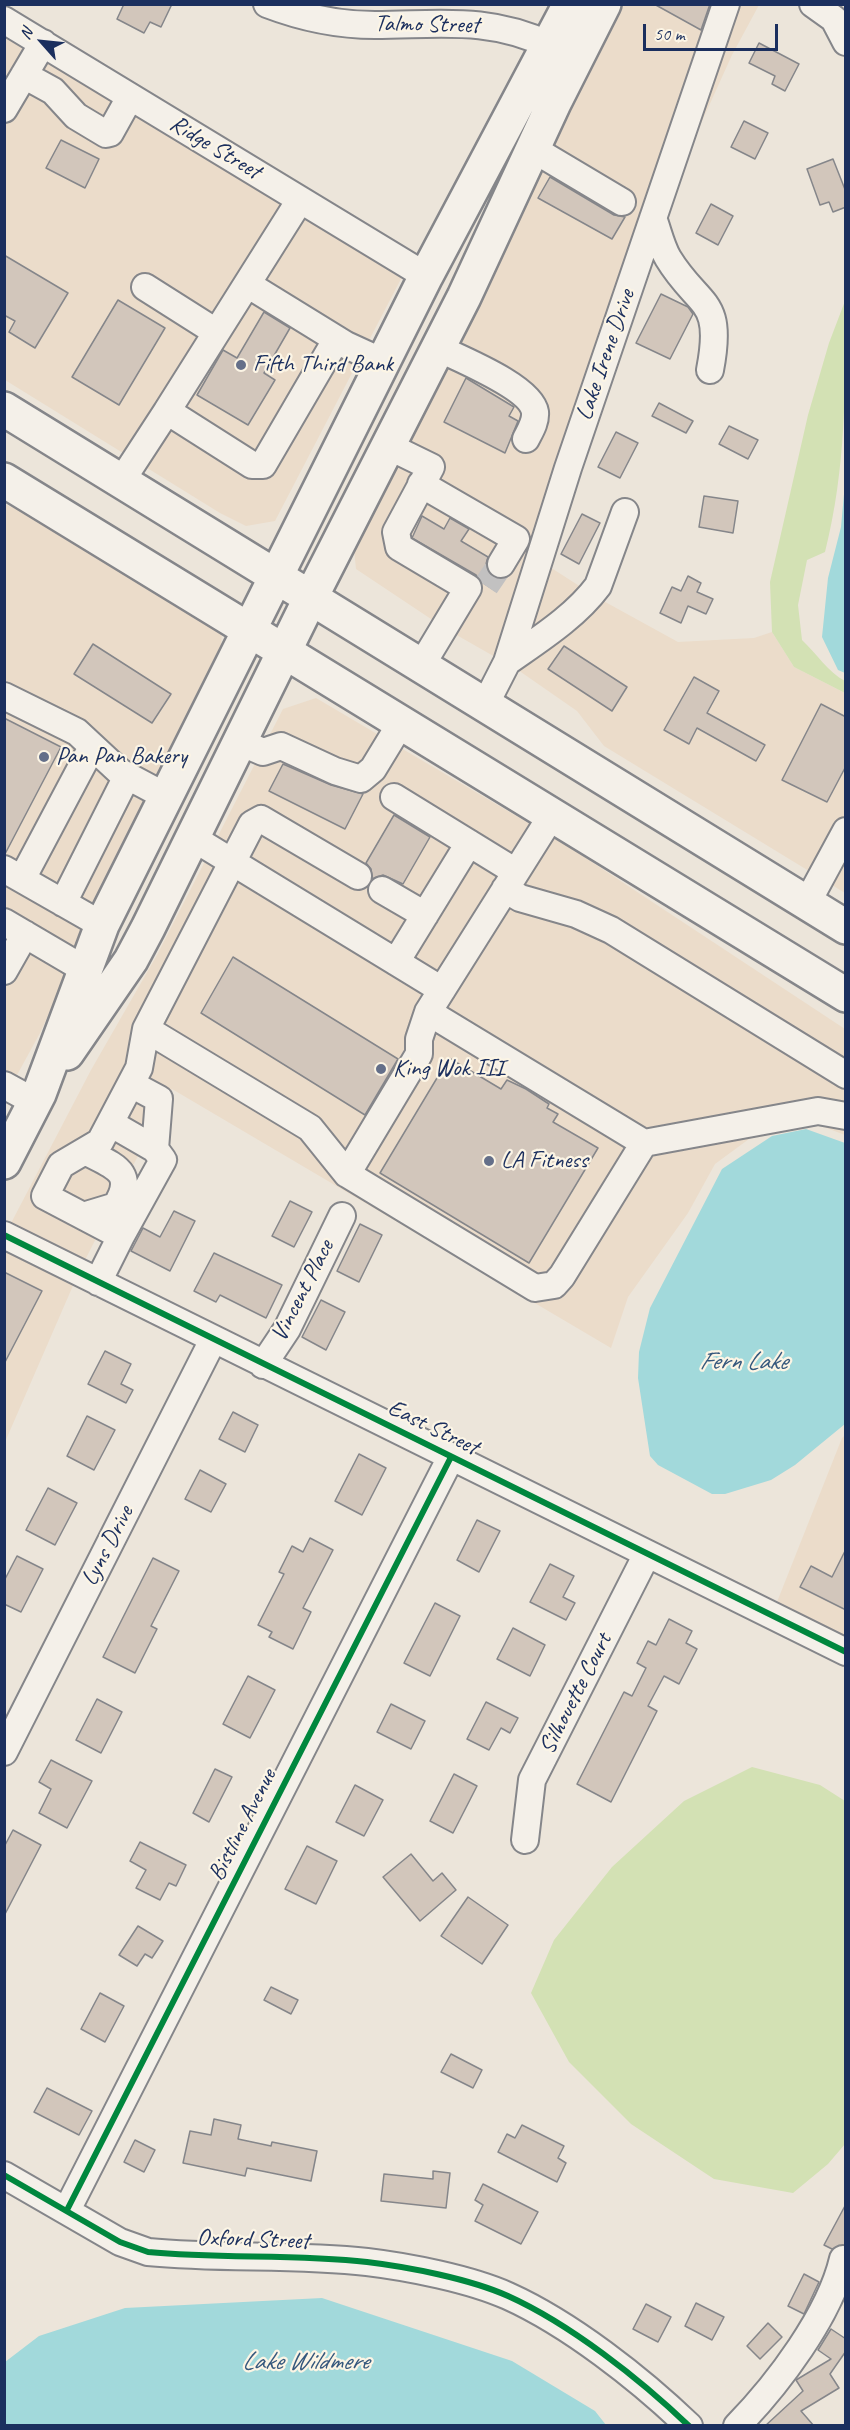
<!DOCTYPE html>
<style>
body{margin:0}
#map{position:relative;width:850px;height:2430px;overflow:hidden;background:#ece5da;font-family:Caveat,sans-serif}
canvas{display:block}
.frame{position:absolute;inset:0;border:6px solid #1b2f5e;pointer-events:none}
.north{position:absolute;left:12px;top:12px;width:60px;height:60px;-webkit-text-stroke:4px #fcf5e5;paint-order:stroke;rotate:297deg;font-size:16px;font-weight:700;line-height:24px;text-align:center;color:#1b2f5e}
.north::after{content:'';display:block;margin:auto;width:21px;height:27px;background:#1b2f5e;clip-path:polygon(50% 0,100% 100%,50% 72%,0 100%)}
.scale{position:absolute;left:643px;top:24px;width:135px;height:27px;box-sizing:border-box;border:3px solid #1b2f5e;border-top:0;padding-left:8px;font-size:18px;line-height:21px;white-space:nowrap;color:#1b2f5e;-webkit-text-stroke:4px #fcf5e5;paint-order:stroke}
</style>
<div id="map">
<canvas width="850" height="2430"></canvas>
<div class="frame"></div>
<div class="north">N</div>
<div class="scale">50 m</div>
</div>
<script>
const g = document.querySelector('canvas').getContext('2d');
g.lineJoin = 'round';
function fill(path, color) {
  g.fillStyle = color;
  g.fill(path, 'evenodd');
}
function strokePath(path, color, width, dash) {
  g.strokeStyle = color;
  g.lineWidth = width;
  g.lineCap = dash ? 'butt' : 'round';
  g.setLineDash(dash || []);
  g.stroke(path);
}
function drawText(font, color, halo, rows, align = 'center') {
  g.font = font + ' Caveat,sans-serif';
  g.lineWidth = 4.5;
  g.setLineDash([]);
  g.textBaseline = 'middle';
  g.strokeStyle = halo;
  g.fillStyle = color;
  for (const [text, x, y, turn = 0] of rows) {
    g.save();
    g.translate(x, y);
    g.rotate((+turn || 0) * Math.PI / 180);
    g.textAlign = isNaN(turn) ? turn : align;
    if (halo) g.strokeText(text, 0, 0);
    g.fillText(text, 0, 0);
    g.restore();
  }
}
const built = new Path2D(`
 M619,5H759L732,55L660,214L539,560L598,598L678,642L754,638L772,632L794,667L845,693V893L604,746L577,711L518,670L446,629L356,569L354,549L369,515L499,262Z
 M5,26L403,275L275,521L246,526L220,513L5,380Z
 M4,504L68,529L222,629L221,651L213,662L97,911L5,859Z
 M316,698L569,847L845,1029V1135L808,1121L770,1128L749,1139L715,1164L688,1213L628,1297L611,1348L172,1089L83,1264L9,1227L91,1070L157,955L283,709Z
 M5,880L88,928L40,1033L5,1097Z
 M5,1245L75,1281L5,1442Z
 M845,1435V1642L775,1607L842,1438Z`);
const green = new Path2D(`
 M845,301C846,385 846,470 825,552L807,560L798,605L802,640C816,653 829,673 845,681V693L794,667L772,632L770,582L808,415L829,343Z
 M752,1767L820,1785L845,1801V2144L828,2164L793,2193L714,2179L631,2124L569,2062L531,1993L554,1940L612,1867L684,1801Z`);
const water = new Path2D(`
 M845,483V673L838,670L822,637L828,578L841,527Z
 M806,1129L845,1143V1424L795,1465L771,1480L725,1494H712L658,1465L650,1456L638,1378L639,1352L650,1308L722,1169L772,1136Z
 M322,2298L512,2361L595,2411L606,2425H5V2362L39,2336L125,2308Z`);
const building = new Path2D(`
 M124,4H172L161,27L150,22L144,33L117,19Z
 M654,4H710L701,30Z
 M759,43L799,64L785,91L772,84L775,76L749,63Z
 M744,121L768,133L755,159L731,147Z
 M61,140L99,159L85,188L46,168Z
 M833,159L846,192V207L833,212L829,202L820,205L807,169Z
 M550,177L614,215L625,217L612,239L538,198Z
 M711,204L733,216L718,245L696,233Z
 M4,255L68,293L35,348L9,332L15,321L4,315Z
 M661,294L688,307L693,314L670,359L636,343Z
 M118,300L165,328L119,405L72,377Z
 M264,312L290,328L264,373L275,380L248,425L197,395L223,350L237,358Z
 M466,378L514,407L509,416L518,421L505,453L444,422Z
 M659,403L693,421L686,433L652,416Z
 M729,426L758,440L748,459L719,444Z
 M616,432L638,443L620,478L598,467Z
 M704,496L738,501L733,533L699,527Z
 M582,514L600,523L579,564L561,554Z
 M422,516L444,529L450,518L469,529L461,541L488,557L486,564L493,576L504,578L496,591L482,582L476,575L412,538Z
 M688,576L701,583L697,592L713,599L706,614L688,606L681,623L660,613L672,587L681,591Z
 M93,644L171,694L152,723L74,674Z
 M564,646L627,687L612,711L548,669Z
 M694,677L719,691L707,713L765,745L756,761L697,728L689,744L664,730Z
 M821,704L846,717V766L827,802L782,780Z
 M4,718L61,747L5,854H4Z
 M283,764L331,785L363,794L345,829L269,791Z
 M394,815L430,837L403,884L383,875L372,879L371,869L366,863Z
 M233,957L398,1059L365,1115L201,1013Z
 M449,1058L501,1089L507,1080L526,1089L549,1104L547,1108L558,1114L553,1122L598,1148L529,1263L380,1173Z
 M290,1201L312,1212L294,1247L272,1236Z
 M174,1211L195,1221L170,1271L131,1251L143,1228L160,1237Z
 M360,1224L382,1235L359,1282L337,1271Z
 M214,1253L282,1285L266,1318L220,1295L216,1302L194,1291Z
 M4,1272L42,1291L4,1364Z
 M321,1300L345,1312L326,1350L302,1337Z
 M105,1351L131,1364L121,1384L133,1390L126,1403L88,1384Z
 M233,1412L258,1425L245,1452L219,1439Z
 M87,1416L115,1430L94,1470L67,1456Z
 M359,1454L386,1468L362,1515L335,1501Z
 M200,1470L226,1484L211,1512L185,1499Z
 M48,1488L77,1503L55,1545L26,1530Z
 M477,1520L500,1531L479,1572L457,1560Z
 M310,1538L333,1550L303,1608L311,1612L293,1649L269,1637L272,1632L258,1625L284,1574L279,1572L292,1546L303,1552Z
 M846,1549V1610L800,1587L811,1566L832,1577Z
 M17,1556L43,1569L21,1612L4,1604V1581Z
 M153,1558L179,1571L151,1626L157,1629L135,1673L103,1657Z
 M550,1564L574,1576L563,1597L575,1603L566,1620L530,1602Z
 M435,1603L460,1616L430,1676L404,1663Z
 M669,1619L692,1631L686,1643L697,1649L679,1684L664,1676L648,1706L657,1711L611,1802L577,1784L624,1692L632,1696L646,1668L637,1663L648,1641L656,1645Z
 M513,1628L545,1645L530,1676L497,1659Z
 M248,1676L275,1690L250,1738L223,1724Z
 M97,1699L122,1712L101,1753L76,1740Z
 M486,1702L518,1718L510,1733L501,1728L489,1750L467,1739Z
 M391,1704L425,1721L411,1749L377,1732Z
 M51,1760L92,1781L67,1828L39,1813L51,1789L39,1782Z
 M215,1769L232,1777L209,1822L193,1813Z
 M454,1774L477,1786L453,1833L430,1821Z
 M355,1785L383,1800L364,1836L336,1822Z
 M13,1830L41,1845L4,1916V1847Z
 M140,1842L186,1865L176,1886L169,1883L160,1900L136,1888L146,1870L130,1861Z
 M307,1846L337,1861L316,1904L285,1889Z
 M411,1854L433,1881L442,1873L456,1890L420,1921L383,1877Z
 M468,1897L508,1925L482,1964L441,1936Z
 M138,1926L163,1941L152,1958L145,1954L137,1966L119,1955Z
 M271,1987L298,2000L291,2014L264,2000Z
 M100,1993L124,2006L105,2042L81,2029Z
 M451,2054L482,2070L473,2088L441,2072Z
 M47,2088L92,2111L79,2135L34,2112Z
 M214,2119L241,2125L238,2139L271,2146L272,2142L317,2151L311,2181L247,2168L245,2176L183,2163L190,2131L211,2135Z
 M522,2125L564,2146L558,2158L566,2163L557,2182L498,2152L507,2134L515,2138Z
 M135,2140L155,2150L144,2172L124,2162Z
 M433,2171L450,2173L446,2208L381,2201L384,2174L433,2179Z
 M483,2184L538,2212L521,2244L475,2221L483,2205L475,2200Z
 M846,2204V2245L832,2249L824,2245Z
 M804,2274L819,2282L804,2314L788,2306Z
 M696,2303L724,2317L712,2340L685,2326Z
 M646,2304L671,2317L658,2342L633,2329Z
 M768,2323L782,2337L760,2359L747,2346Z
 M831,2329L846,2339V2351L830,2374L839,2388L801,2411L814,2426H765L803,2391L796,2380L831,2359L818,2350Z`);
const minorTunnel = new Path2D(`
 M486,586L501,564`);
const minor = new Path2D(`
 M267,4C301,17 339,25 375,25C439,25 488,16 549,45
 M813,4L834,19L846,42
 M4,20L426,276
 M24,75L53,91L76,116L106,134L110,133L130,97
 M4,109L43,43
 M533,149L622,202
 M300,200L167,411L252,465H263L336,340
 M653,218C658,231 661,246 668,258C699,309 724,297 710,370
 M247,284L346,345L383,362
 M145,287L216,332
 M438,348C460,359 531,387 535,412C536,422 530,431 526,439
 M388,446L431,467L396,532L399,547L468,588L421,666
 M122,480L167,411
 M421,484L516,539L501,564
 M507,662C538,640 575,617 598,586L625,512
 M4,696L77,732L120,772L165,796
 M485,705L507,662L568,468L726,4
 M240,742L263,752L281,746L335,771L361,779L373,769L401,723
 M394,797L516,872
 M193,838L442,990
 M4,869L102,925
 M22,879L92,747
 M505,889L520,898L576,914L611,930L846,1075
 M382,890L425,915
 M63,903L127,776
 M807,903L846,831
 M4,922L84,969
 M396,962L469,843
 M4,971L25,934
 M428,1012L644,1143L818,1111L846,1116
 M146,1029L310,1128L347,1174L535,1288L554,1285L562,1276L644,1143
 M131,1084L159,1099L155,1149
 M4,1085L35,1102
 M110,1123L155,1149L163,1160L121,1236L45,1196L61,1165L100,1142L139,1068L146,1029L252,824L261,819L358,876
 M347,1174L419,1054V1039L428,1012L552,815
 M83,1216L116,1206C137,1171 113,1166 85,1151
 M4,1235L846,1652
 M98,1282L121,1236
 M263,1365L287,1329L342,1216
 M4,1752L213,1340
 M525,1840L532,1780L647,1554
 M4,2175L120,2242L148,2252C221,2259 294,2254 367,2262C409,2267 470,2279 508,2296C570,2324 640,2379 689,2426
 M67,2210L451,1457
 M737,2426C778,2384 830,2315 843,2259`);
const major = new Path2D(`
 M4,409L846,927
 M4,480L846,995
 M67,1053L131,960L148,928L310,599L464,297L554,103L604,4
 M4,1162L39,1094L102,925L426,276L570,4`);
const cycleway = new Path2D(`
 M4,1235L846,1652
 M4,2175L120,2242L148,2252C221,2259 294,2254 367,2262C409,2267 470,2279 508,2296C570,2324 640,2379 689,2426
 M67,2210L451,1457`);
const markers = [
 [241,365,6,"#646f89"],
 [44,757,6,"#646f89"],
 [381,1069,6,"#646f89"],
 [489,1161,6,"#646f89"]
];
const streetNames = [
 ["Talmo Street",427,25,1],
 ["Ridge Street",215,148,31],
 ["Lake Irene Drive",606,355,-71],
 ["Vincent Place",303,1291,-63],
 ["East Street",433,1428,26],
 ["Lyns Drive",108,1546,-63],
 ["Silhouette Court",576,1694,-63],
 ["Bistline Avenue",243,1825,-63],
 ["Oxford Street",253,2240,2]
];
const poiNames = [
 ["Fifth Third Bank",253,365],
 ["Pan Pan Bakery",56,757],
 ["King Wok III",393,1069],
 ["LA Fitness",501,1161]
];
const waterNames = [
 ["Fern Lake",743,1362],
 ["Lake Wildmere",305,2362]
];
fill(built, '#ebdcca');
fill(green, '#d3e1b4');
fill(water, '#a2d9db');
fill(building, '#d2c6bb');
strokePath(building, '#85868a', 1.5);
strokePath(minorTunnel, '#c2c1c1', 26, [26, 13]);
strokePath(minor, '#85868a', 30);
strokePath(major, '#85868a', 38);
strokePath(minor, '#f4f0e9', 26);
strokePath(major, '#f4f0e9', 33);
strokePath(cycleway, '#00873e', 6);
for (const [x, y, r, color] of markers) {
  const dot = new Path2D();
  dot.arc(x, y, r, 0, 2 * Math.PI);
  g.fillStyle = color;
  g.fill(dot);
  strokePath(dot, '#fcf5e5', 2);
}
drawText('24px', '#1b2f5e', '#fcf5e5', streetNames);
drawText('24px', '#1b2f5e', '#fcf5e5', poiNames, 'left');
drawText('italic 26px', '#35587d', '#fcf5e5', waterNames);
</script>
